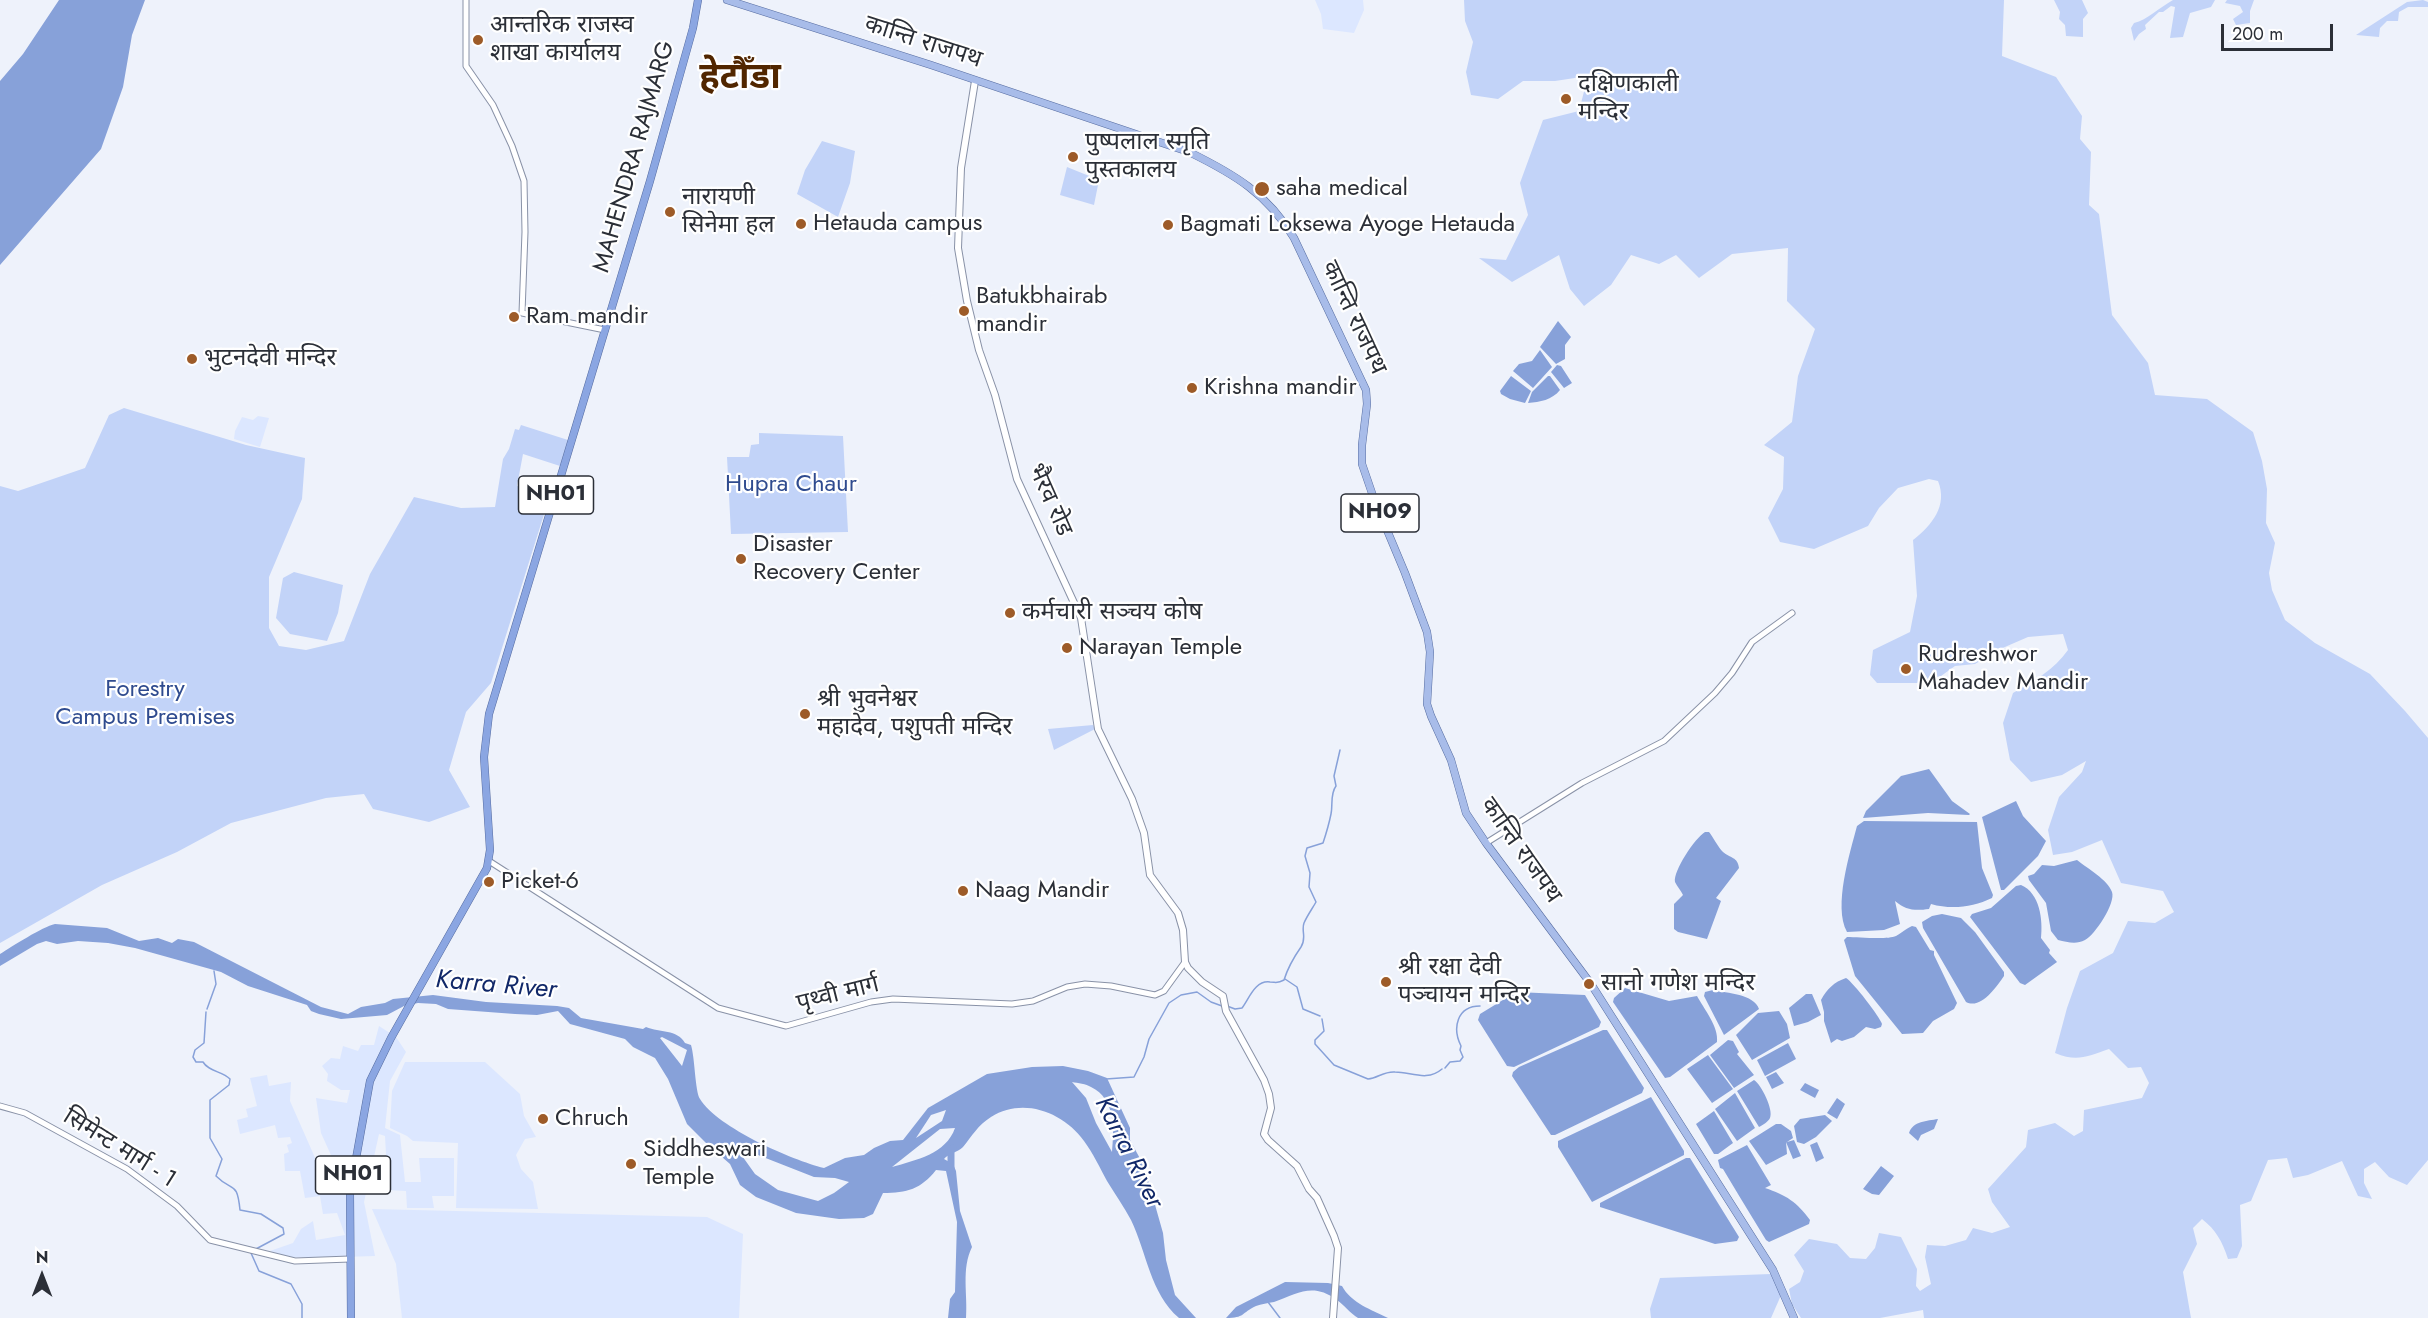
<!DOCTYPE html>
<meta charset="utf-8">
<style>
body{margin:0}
#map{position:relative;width:2428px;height:1318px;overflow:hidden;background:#eef2fb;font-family:Jost,sans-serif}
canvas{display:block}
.north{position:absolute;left:12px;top:1246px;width:60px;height:60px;-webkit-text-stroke:4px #fff;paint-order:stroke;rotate:0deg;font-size:16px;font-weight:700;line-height:24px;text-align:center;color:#2b2f37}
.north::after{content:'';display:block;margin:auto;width:21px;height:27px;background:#2b2f37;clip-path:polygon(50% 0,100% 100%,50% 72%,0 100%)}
.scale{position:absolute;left:2221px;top:24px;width:112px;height:27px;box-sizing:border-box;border:3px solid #2b2f37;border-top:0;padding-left:8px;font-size:18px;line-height:21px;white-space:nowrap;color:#2b2f37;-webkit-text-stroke:4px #fff;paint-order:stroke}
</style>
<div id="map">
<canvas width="2428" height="1318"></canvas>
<div class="north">N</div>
<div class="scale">200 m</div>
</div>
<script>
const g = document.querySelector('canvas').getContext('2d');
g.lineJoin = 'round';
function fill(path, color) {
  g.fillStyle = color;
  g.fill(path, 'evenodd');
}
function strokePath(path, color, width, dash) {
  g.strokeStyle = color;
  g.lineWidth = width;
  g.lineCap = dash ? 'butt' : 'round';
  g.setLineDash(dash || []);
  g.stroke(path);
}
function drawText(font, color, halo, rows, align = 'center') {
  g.font = font + ' Jost,"Noto Sans Devanagari",sans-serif';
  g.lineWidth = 4.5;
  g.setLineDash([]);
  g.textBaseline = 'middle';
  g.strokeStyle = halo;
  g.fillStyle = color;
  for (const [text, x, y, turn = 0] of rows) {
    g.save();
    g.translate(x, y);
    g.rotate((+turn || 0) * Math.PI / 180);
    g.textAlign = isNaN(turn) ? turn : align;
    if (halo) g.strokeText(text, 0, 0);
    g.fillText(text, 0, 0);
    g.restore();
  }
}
const built = new Path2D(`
 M1315,0H1363L1364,10L1354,33L1323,29L1321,14Z
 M258,416L269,418L260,447L234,439L235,431L242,417L253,420Z
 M379,1026L396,1037L406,1052L390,1081L385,1128L400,1135L405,1182H421L419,1158H454V1196H432L434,1208H407L406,1191L388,1190L385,1136L379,1134L364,1202L375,1256L311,1258L288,1257L270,1251L293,1243L301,1229L313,1221L316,1240L345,1235L337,1213L323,1214L320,1196L305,1198L300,1171H285L284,1154L289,1152L287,1145L292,1143L290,1137L278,1138L275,1125L240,1134L237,1120L248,1117L246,1109L257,1106L250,1078L267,1075L269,1086L291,1082L290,1101L316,1160L320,1182L339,1173L321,1133L316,1098L347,1103L350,1090H341L327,1081L328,1074L322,1066L331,1058L340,1059L343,1046L358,1051L361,1045H374Z
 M405,1062H485L520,1094L524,1116L536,1137L525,1139L516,1155L521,1169L533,1182L538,1209L456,1208L458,1143L413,1141L407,1136L390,1128L392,1091Z
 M372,1209L707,1217L743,1234L739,1318H402L396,1264Z`);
const green = new Path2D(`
 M1464,0H2004L2002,56L2056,77L2082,116L2080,139L2091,152L2089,205L2099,214L2112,315L2148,363L2155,395L2207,399L2253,432L2262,461L2267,489L2266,523L2275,543L2269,573L2272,590L2285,620L2315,643L2370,674L2405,711L2428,738V1160L2407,1185L2389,1177L2375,1162L2364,1169V1183L2372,1199L2358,1196L2342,1161L2308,1175L2293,1178L2287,1158L2268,1160L2251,1201L2240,1205L2242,1246L2237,1258L2228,1259C2222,1241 2216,1230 2202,1219L2193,1228L2197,1244L2183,1272L2191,1318H1924L1923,1310L1880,1318H1801L1792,1304L1789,1289L1800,1282L1804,1271L1794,1255L1809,1239L1837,1244L1850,1258L1866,1259L1875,1248L1879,1233L1901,1237L1917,1269L1916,1286L1920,1291L1931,1284L1925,1257L1927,1245L1945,1246L1966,1240L1973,1228L1992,1233L2010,1227L1992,1202L1988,1189L2026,1147L2028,1130L2055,1123L2074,1136L2083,1131L2084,1110L2142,1098L2149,1083L2141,1067L2128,1068L2109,1049C2086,1057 2077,1062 2055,1053L2067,1008L2080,971L2113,953L2128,921L2155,923L2174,912L2163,891L2121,883L2102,840L2072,852L2053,855L2048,830L2059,797L2082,772L2086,761L2062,775L2031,782L2010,760L2003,723L2013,693C2034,681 2054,670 2068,650L2063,634L2028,637L1998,650L1975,664L1955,666L1941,676L1917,683H1877L1870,675L1873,650L1910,632L1917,596L1913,540C1932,525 1948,506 1938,481L1929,479L1898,488L1879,508L1868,526L1814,549L1780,542L1768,518L1783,489L1784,457L1764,445L1792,422L1798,376L1815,329L1787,301L1788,248L1732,254L1699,278L1676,255L1659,264L1631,255L1611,285L1584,306L1570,289L1559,255L1512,282L1479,258L1506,260L1528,215L1520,183L1543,120L1579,111L1588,76L1555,81H1523L1498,99L1471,95L1466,72L1473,42L1465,21Z
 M2054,0H2082L2088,13L2083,19V37L2066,36L2065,25L2059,19L2060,12Z
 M2173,0H2215L2211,7L2190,13L2183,37L2170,38L2175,7L2171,6L2163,12H2159L2145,25L2146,29L2139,34L2134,41L2131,28L2134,23C2147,20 2160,7 2173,0Z
 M2227,0H2254L2250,11V23L2236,25L2233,19L2243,12L2240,6L2225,3Z
 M2423,0L2428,2V7H2408L2399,12L2398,21H2387L2380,28L2379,37L2356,35L2407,2Z
 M822,141L855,151L850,183L838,217L797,194L805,170Z
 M1067,167L1099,180L1094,205L1060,195Z
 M124,408L246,445L305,458L302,499L269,577V628L279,646L306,650L344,641L370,574L414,497L461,508L495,507L503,459L509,449L515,429L519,430L521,425L568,440L560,466L523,454L517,486L522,487L521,491L530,495L534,484L552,489L491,683L466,712L449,770L470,807L429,822L373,809L364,794L326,798L231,823L177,852L102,885L0,943V486L18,491L85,468L109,415Z
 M759,433L843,436L848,532L731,534L727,457H749L751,445L759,444Z
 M294,572L343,585L338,613L327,641L290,634L276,618L283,578Z
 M1093,725L1095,729L1054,750L1048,729Z
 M1771,1274L1782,1293L1771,1318H1651L1650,1309L1660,1278Z`);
const water = new Path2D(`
 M59,0H145L132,35L123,87L101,149L0,265V81L23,54Z
 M1558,321L1571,337L1565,345V359L1556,364L1540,347Z
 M1540,350L1552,367L1533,388L1513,371L1519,364L1532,361Z
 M1557,365L1561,366L1572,383L1564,388L1551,372Z
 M1511,376L1531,391L1525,403L1510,399L1501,394L1500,391Z
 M1548,376H1550L1560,390C1552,400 1540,402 1528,403L1532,392Z
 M1929,769L1952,801L1970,814L1969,815L1928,813L1863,818L1866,811L1901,776Z
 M2016,801L2023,816L2046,841L2038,856L2004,890H2001L1982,817Z
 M1864,821L1977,822L1982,868L1993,895L1992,898C1973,907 1952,910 1931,904L1929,909C1914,911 1906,910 1895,901L1900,924L1884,930L1847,932C1833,906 1850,853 1857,826Z
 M1705,832H1709C1713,837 1718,847 1723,852C1730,858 1738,857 1739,868L1716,898L1721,901L1707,939L1678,932L1674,929V904L1683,895C1681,891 1677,886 1675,882C1673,871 1695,838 1705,832Z
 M2077,860C2087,868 2108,880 2112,892C2116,903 2095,935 2085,940C2076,945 2067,942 2058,940L2051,931L2046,903L2029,880L2028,876L2034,874L2042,865L2054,866Z
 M2021,885C2040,893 2043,920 2041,938L2050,950L2049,953L2057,962L2025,985L2020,983L1970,917L1972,914L1991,908L2016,886Z
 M1942,914L1961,918L1975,932L2004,972V976C1997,986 1981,1010 1966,1002L1923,928L1922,922L1932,916Z
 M55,924L107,928L139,941L158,938L172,943L178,939L194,942L321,1007L348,1014L361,1007L385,1003L393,999L433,995L486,1002L557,1006L569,1008L581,1018L643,1029L646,1027C660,1033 677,1029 685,1043L691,1045C695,1058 695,1091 700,1099C718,1128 792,1160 824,1168L845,1158L864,1155L874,1148L890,1141L903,1140L928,1108L987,1074L1032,1067L1063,1066L1088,1071L1107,1078L1130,1128V1140L1144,1166L1163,1233L1166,1260L1175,1295L1196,1318H1179C1150,1293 1147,1253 1131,1220C1124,1207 1115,1194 1107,1181C1100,1168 1093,1153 1084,1141C1063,1112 1023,1097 991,1117C978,1125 972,1136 963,1147C957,1153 949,1153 944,1159L953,1164L956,1171L960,1211L972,1247C961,1269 968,1295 966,1318H948L950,1299L955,1292L957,1222L946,1171L936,1170C921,1189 907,1193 883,1193L873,1214L864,1218L839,1219L796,1213L756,1197L740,1185L730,1164L706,1143L687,1124L668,1079L655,1058L633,1047L625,1039L570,1024L558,1011L537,1015L515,1014L448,1009L436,1004L418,1003L404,1006L387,1015L341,1019L319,1014L311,1011L307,1005L248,986L221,972L135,948L108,943L78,941L57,944L46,941L37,944L0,966V954C13,946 42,927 55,924ZM662,1037L687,1050L682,1066L660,1038ZM1072,1082C1078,1083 1086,1084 1091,1087C1116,1099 1114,1130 1112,1152L1096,1123L1086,1098ZM946,1110L942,1121L916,1138L931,1115ZM955,1128C946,1154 916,1160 892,1167L940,1129ZM735,1146L814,1177L835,1178L849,1182L834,1193L818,1201L778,1190L755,1174Z
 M1912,926L1916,927L1930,950L1934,951V955L1957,1003L1954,1009L1933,1021L1923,1033L1902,1034L1855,976L1844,940L1847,937C1858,937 1887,940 1896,936C1902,933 1905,929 1912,926Z
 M1846,978C1853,982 1880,1017 1882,1024L1881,1027L1875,1029L1866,1027L1854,1037L1842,1041L1837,1039L1831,1043L1824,1021V1012L1821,1000C1827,989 1834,982 1846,978Z
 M1625,988L1669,1001L1697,996C1704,1009 1719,1027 1717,1042L1670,1077L1665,1078L1613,1002L1614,998Z
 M1713,990C1727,993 1754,994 1759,1009L1724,1035L1704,996L1705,992Z
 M1516,992L1585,995L1601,1022L1599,1027L1514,1067L1507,1066L1478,1020L1480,1014Z
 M1806,994H1812L1821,1015L1808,1022L1794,1026L1789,1008Z
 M1779,1011L1787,1024L1790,1038L1752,1060L1736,1035L1758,1013Z
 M1603,1030H1607L1644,1088L1642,1093L1555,1135H1551L1512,1076L1513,1072L1519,1067Z
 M1728,1040L1733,1041L1739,1052L1737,1054L1754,1075L1734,1088L1710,1055Z
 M1788,1043L1796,1059L1765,1076L1757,1060Z
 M1708,1055L1733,1089L1712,1103L1687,1069Z
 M1776,1072L1784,1083L1772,1089L1766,1077Z
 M1754,1080C1761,1084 1774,1110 1770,1118C1768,1122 1763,1125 1759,1127L1737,1091Z
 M1805,1083L1819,1090L1815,1098L1800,1090Z
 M1735,1093L1755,1128L1737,1141L1715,1109Z
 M1651,1097L1684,1151V1155L1592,1202L1558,1147V1141Z
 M1837,1098L1845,1104L1837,1119L1827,1113Z
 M1714,1111L1733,1143L1718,1154H1714L1696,1124Z
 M1825,1115L1832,1121L1816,1137L1804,1144L1797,1142L1794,1126L1800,1119Z
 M1938,1119L1934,1129L1921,1135L1918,1141L1909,1133C1913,1121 1927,1121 1938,1119Z
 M1776,1124H1781L1791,1131L1793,1138L1787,1142L1794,1140L1801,1156L1793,1159L1786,1142L1787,1154L1766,1165L1749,1141Z
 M1817,1142L1824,1158L1816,1162L1810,1145Z
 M1747,1145L1771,1185L1765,1188C1786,1195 1797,1202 1810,1220L1809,1224L1769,1242L1766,1240L1741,1199L1765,1188L1741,1199L1723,1169L1720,1168L1718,1160Z
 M1686,1158H1690L1739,1237L1737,1241L1715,1244L1600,1207V1203Z
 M1881,1166L1894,1176L1879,1195L1872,1194L1863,1189Z
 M1285,1282L1328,1283L1342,1286C1351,1303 1372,1310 1388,1318H1358C1350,1313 1344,1305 1337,1300C1312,1282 1298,1294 1274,1302C1268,1303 1261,1304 1256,1306C1241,1313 1245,1318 1226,1318L1236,1307Z`);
const stream = new Path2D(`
 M1285,979L1297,987L1303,1009L1320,1016
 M1227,1006L1235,1009L1242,1008C1249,999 1255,980 1270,982C1276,982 1277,984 1284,980C1288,967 1294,957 1301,947C1307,938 1301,931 1304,923C1307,916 1312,909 1316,902L1309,887L1310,873L1305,856L1307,848L1323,843C1326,834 1329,824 1331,814C1333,804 1330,794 1336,786L1334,776L1340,750
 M207,1009L216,984L214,971
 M206,1012L204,1043L195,1050L193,1057L196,1062H203C209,1072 222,1071 230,1079L229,1085L210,1100V1138L222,1159L216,1176C233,1193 237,1180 240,1210L261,1214L283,1228L284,1234L254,1250
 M1322,1019L1324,1031L1315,1040V1044L1334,1065L1368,1079C1378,1078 1384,1071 1395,1072C1411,1072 1427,1082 1442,1069
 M1445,1068L1450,1062L1460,1061L1463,1057L1460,1050L1461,1046C1452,1028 1457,1006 1480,1006
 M1106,1079L1134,1077L1144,1057L1149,1039L1169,1003L1181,995L1197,992L1211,1002L1222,1006
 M251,1253L259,1271L291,1284L302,1304V1318
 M1268,1302L1280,1318`);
const river = new Path2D(`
 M951,1172V1151L953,1148`);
const tertiary = new Path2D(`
 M466,0V66L493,105L512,146L524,181L525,232L522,313L605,330
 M1486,843L1582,783L1664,741L1715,693L1732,673L1752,642L1792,613
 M489,861L718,1008L786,1026L871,1002L893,999L1012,1004L1033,1001L1067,987L1085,984L1111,986L1155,995L1164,991L1185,962
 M0,1106L25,1113L127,1169L177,1206L210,1240L295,1261L350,1259`);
const secondary = new Path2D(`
 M975,81L961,168L958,248L967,301L979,350L995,395L1017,479L1081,618L1098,729L1132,799L1144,833L1150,875L1178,913L1183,930L1185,962L1188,968L1202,982L1223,996L1226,1011L1264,1080L1269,1094L1271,1108L1264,1134L1268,1140L1297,1166L1309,1189L1317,1198L1334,1236L1338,1248L1333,1318`);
const primary = new Path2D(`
 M727,0L931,65L1189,152C1234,174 1268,194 1294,238L1366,390L1367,404L1362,445V464L1374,499L1405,573L1427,632L1430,652L1427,704L1431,716L1451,760L1466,813L1486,843L1591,984L1773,1270L1794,1318`);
const trunk = new Path2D(`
 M351,1318L350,1192L370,1081L391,1038L487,868L490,850L484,757L489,714L650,181L693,28L698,0`);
const markers = [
 [478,40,6,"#9d5b28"],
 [1566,99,6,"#9d5b28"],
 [1073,157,6,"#9d5b28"],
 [1262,189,8,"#9d5b28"],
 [670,212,6,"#9d5b28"],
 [801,224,6,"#9d5b28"],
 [1168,225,6,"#9d5b28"],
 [964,311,6,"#9d5b28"],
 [514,317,6,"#9d5b28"],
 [192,359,6,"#9d5b28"],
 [1192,388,6,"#9d5b28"],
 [741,559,6,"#9d5b28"],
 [1010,613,6,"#9d5b28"],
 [1067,648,6,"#9d5b28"],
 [1906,669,6,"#9d5b28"],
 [805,714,6,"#9d5b28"],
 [489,882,6,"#9d5b28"],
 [963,891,6,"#9d5b28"],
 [1386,982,6,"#9d5b28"],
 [1589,984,6,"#9d5b28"],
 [543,1119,6,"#9d5b28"],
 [631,1164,6,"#9d5b28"]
];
const shields = [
 [556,495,75],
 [1380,513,78],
 [353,1175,75]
];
const shieldNames = [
 ["NH01",556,495],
 ["NH09",1380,513],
 ["NH01",353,1175]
];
const poiNames = [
 ["आन्तरिक राजस्व",490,26],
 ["शाखा कार्यालय",490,54],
 ["दक्षिणकाली",1578,85],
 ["मन्दिर",1578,113],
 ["पुष्पलाल स्मृति",1085,143],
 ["पुस्तकालय",1085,171],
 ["saha medical",1276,189],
 ["नारायणी",682,198],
 ["सिनेमा हल",682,226],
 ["Hetauda campus",813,224],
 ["Bagmati Loksewa Ayoge Hetauda",1180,225],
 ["Batukbhairab",976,297],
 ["mandir",976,325],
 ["Ram mandir",526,317],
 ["भुटनदेवी मन्दिर",204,359],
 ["Krishna mandir",1204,388],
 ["Disaster",753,545],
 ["Recovery Center",753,573],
 ["कर्मचारी सञ्चय कोष",1022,613],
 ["Narayan Temple",1079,648],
 ["Rudreshwor",1918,655],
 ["Mahadev Mandir",1918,683],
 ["श्री भुवनेश्वर",817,700],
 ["महादेव, पशुपती मन्दिर",817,728],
 ["Picket-6",501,882],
 ["Naag Mandir",975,891],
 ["श्री रक्षा देवी",1398,968],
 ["पञ्चायन मन्दिर",1398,996],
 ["सानो गणेश मन्दिर",1601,984],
 ["Chruch",555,1119],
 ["Siddheswari",643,1150],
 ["Temple",643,1178]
];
const streetNames = [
 ["कान्ति राजपथ",923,43,18],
 ["MAHENDRA RAJMARG",635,157,-74],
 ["कान्ति राजपथ",1353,318,65],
 ["भैरव रोड",1049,500,66],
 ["कान्ति राजपथ",1520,851,55],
 ["पृथ्वी मार्ग",838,995,-14],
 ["सिमेन्ट मार्ग - 1",119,1149,32]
];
const parkNames = [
 ["Hupra Chaur",791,485],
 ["Forestry",145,690],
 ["Campus Premises",145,718]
];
const waterNames = [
 ["Karra River",496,986,5],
 ["Karra River",1128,1153,63]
];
const townNames = [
 ["हेटौँडा",740,79]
];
fill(built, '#dce7ff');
fill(green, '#c2d3f8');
fill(water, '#87a1d9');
strokePath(stream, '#87a1d9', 1.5);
strokePath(river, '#87a1d9', 7);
strokePath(tertiary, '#8992a7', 7);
strokePath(secondary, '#8992a7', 8);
strokePath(primary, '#576da1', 8);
strokePath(trunk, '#576da1', 8);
strokePath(tertiary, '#fff', 5);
strokePath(secondary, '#fff', 6);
strokePath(primary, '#a8bce9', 7);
strokePath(trunk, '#8ba6e2', 7);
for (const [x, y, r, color] of markers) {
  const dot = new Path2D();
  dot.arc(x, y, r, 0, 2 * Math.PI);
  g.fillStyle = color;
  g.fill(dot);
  strokePath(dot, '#fff', 2);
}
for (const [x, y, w] of shields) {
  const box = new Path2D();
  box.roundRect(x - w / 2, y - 19, w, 38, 4.5);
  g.fillStyle = '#fff';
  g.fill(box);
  strokePath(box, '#2b2f37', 1.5);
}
drawText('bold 22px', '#2b2f37', null, shieldNames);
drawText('24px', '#2b2f37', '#fff', poiNames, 'left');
drawText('24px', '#2b2f37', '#fff', streetNames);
drawText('24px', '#2f4b8f', '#fff', parkNames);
drawText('italic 26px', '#112869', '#fff', waterNames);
drawText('bold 36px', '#512600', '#fff', townNames);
</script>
